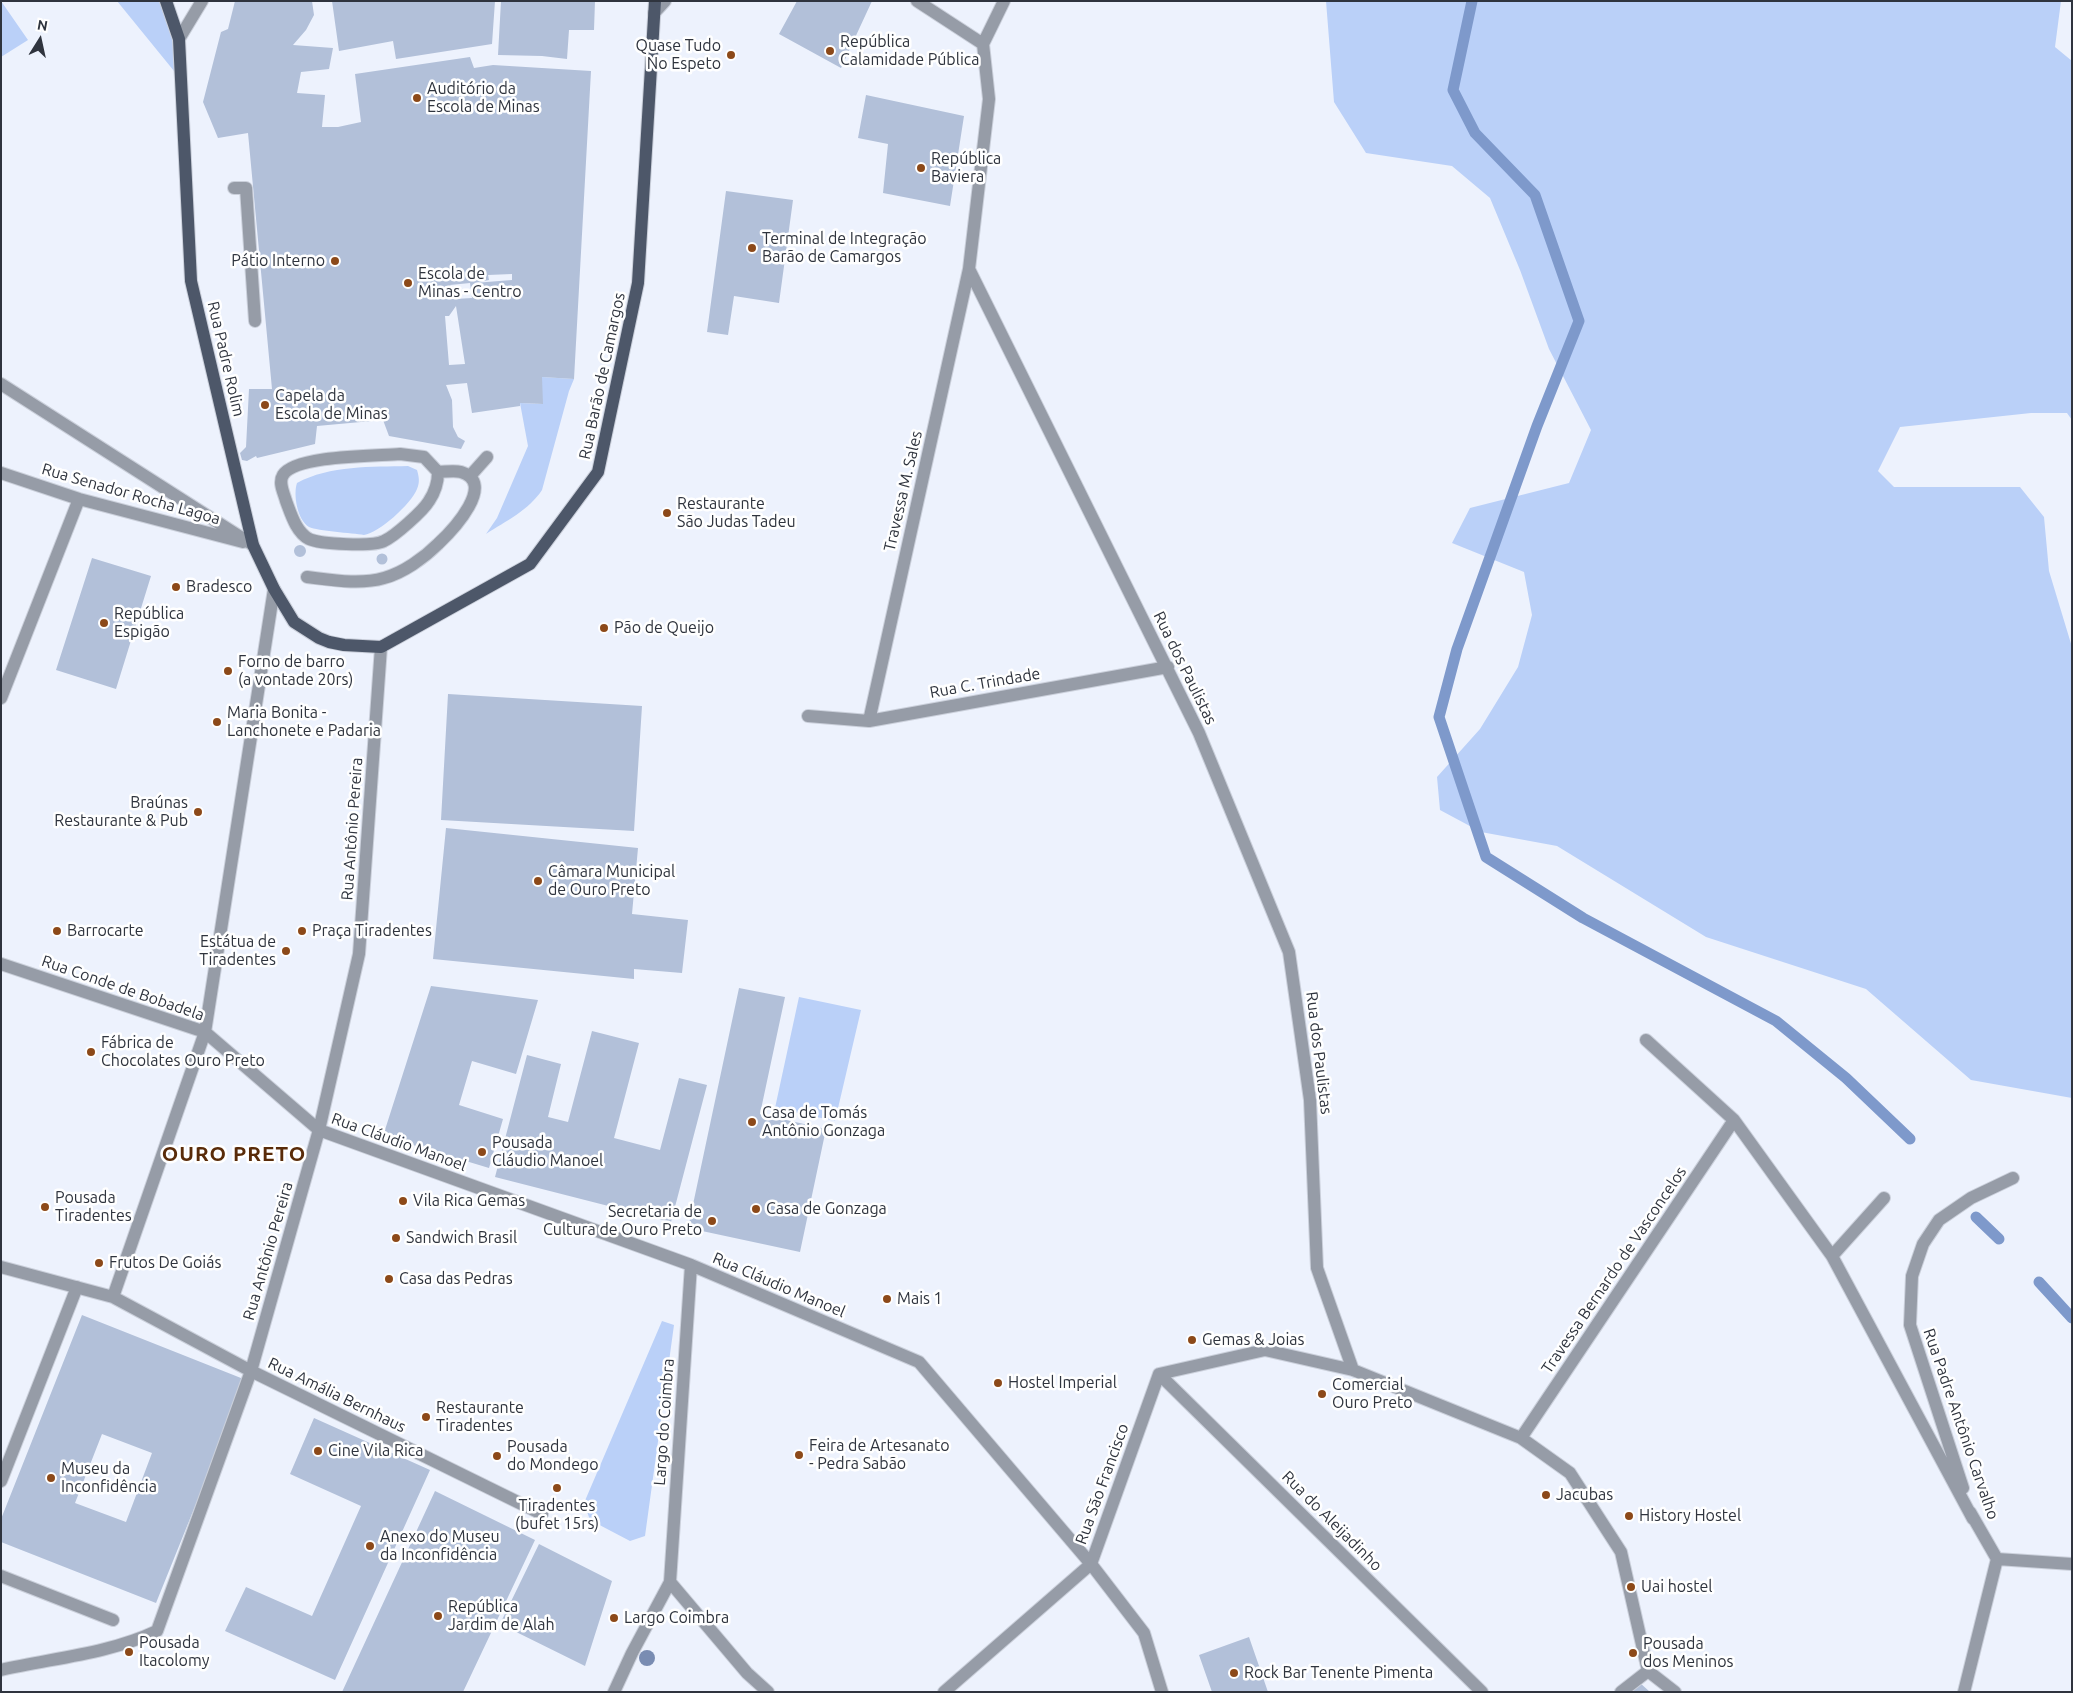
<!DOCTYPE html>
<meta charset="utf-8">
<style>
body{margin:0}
#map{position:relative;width:2073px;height:1693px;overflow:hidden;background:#edf2fd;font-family:Ubuntu,sans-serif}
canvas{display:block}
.frame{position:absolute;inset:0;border:2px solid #2f343e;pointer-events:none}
.north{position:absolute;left:15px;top:15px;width:50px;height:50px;-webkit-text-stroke:4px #fff;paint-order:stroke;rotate:10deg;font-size:14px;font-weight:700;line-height:20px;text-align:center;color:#2f343e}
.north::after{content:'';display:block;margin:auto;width:18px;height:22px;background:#2f343e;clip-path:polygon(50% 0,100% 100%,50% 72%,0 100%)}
</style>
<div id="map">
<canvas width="2073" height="1693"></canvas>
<div class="frame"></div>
<div class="north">N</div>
</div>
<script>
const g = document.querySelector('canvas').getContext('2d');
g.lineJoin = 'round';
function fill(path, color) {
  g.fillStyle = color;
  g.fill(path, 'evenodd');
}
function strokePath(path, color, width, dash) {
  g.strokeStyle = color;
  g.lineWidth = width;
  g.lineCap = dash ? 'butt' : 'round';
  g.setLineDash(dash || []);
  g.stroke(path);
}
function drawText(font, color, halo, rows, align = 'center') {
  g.font = font + ' Ubuntu,sans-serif';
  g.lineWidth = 5;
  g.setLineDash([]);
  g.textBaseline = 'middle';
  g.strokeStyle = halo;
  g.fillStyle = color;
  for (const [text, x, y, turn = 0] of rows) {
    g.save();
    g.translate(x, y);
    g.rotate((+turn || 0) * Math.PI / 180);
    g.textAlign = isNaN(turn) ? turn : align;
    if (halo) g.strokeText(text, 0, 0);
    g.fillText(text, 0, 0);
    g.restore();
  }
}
const green = new Path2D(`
 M1,1L28,40L1,57Z
 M117,1H169L187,68L174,71Z
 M1326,1H2061L2055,47L2072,61V420L2067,413H2031L1900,427L1878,471L1894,487H2020L2044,517L2049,571L2072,647V1098L1971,1080L1866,989L1706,937L1557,846L1481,832L1440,810L1437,777L1480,729L1518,667L1532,615L1524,572L1452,543L1470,508L1569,483L1591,430L1549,349L1520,270L1490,198L1452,166L1366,153L1334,102Z
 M542,377L574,379L569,391L542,490C529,510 506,521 486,534L497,518L528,446L520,403L542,404Z
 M408,466L417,470C419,477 420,482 417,489C411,504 379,533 364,535C352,533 318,531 309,527C297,520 293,494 297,483C330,465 372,467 408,466Z
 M799,997L861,1010L835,1121L775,1108Z
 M662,1321L674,1325L645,1536L630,1541L590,1520L584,1503Z`);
const stream = new Path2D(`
 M1472,1L1453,90L1475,133L1535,195L1579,321L1537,426L1457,649L1439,717L1486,857L1583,918L1776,1021L1846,1078L1910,1139
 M1976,1217L1999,1239
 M2039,1282L2072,1318`);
const building = new Path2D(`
 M235,1H312L314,15L306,30L293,45L333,48L329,69L301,72L297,93L325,95L322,127H338L361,122L355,74L470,57L474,68L493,65L591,71L574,379L542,377L543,404L520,403V406L472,413L467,383L446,385L452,400L453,427L458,437L465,441L461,449L389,436L383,420L317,426L315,444L257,458L256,456L247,461L242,460L240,453L246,447L249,389H272L248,133L218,138L203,102L221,32L228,29ZM512,274V280L474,283L489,280L488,275ZM470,283L472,298L455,299V291L450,285ZM456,306L465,364L449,365L445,316H449Z
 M332,1H495L492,44L396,59L393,41L339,51Z
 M501,1H595L594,30H569L567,59L542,56L498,55Z
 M797,1H872L841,68L779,34Z
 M866,95L964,116L950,206L883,193L888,144L858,138Z
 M726,191L793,200L779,303L734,296L728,335L707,332Z
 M294 551a6 6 0 1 1 12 0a6 6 0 1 1-12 0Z
 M376.5 559a5.5 5.5 0 1 1 11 0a5.5 5.5 0 1 1-11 0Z
 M92,558L151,576L116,689L56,670Z
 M448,694L642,706L634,831L441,820Z
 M446,828L638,848L632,914L688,920L682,973L634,969V979L433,959Z
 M431,986L538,1000L516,1074L472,1061L459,1105L503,1119L489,1168L383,1136Z
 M739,988L785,997L760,1114L826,1129L800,1252L688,1228Z
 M592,1031L639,1043L614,1138L660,1150L679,1078L707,1085L671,1222L495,1177L527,1055L561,1064L548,1117L568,1122Z
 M82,1315L246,1380L156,1603L1,1542V1519ZM102,1434L152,1453L126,1522L75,1503Z
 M314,1418L430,1470L335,1680L225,1631L246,1587L312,1616L361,1506L290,1474Z
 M435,1491L535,1540L463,1692H342Z
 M539,1544L612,1581L585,1666L500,1624Z
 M1249,1637L1268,1692H1212L1199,1655Z
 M1639,1682L1650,1692H1631Z`);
const minor = new Path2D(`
 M917,1L983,44
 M1004,1L983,44L989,99L969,269L1199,733L1289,952L1310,1100L1317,1268L1353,1370
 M654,13L665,1
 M179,39L202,1
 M234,188H246L255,321
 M1,384L253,545
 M400,454L424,457L438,472C438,483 435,492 429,501C423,511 395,536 384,541C373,547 320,544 309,539C296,532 291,514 286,501C284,493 278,483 283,475C295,455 377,456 400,454Z
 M1,473L79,499L243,542
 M470,476L487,457
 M307,577C332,580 360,585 384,578C403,573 424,558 438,544C453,530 497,483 461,472C454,470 445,472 438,472
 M1,698L79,499
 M808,716L869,721L1168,667
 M869,721L969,269
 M1,964L205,1032L319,1130L691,1265L919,1362L1091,1564L1144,1633L1162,1692
 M1646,1040L1734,1120L1832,1256L1973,1519
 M1832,1256L1884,1198
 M1,1267L113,1297L251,1371L542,1514
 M113,1297L205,1032L274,589
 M1159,1374L1265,1350L1353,1370L1521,1438L1570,1473L1621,1552L1648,1671L1675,1692
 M1159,1374L1482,1692
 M1521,1438L1734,1120
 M1,1481L77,1287
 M1963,1488L1910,1325L1912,1276L1923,1244L1939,1220L1971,1198L2013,1178
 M1997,1559L2072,1564
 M1,1576L113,1620
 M670,1582L747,1673L768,1692
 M1,1670C53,1658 108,1654 157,1631L251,1371L319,1130L359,954L381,647
 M614,1692L632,1653L670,1582L691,1265
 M944,1692L1091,1564L1159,1374
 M1621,1692L1648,1671
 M1964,1692L1997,1559L1970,1512`);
const major = new Path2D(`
 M166,1L179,39L191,281L253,545L274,589L294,622L319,638L329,642L344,645L381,647L530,564L598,472L638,283L655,1`);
const trees = [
 [647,1658]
];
const markers = [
 [830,51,5,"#8c4919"],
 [731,55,5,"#8c4919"],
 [417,98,5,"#8c4919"],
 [921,168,5,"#8c4919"],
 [752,248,5,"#8c4919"],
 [335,261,5,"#8c4919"],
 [408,283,5,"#8c4919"],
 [265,405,5,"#8c4919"],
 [667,513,5,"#8c4919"],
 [176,587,5,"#8c4919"],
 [104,623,5,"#8c4919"],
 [604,628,5,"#8c4919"],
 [228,671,5,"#8c4919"],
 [217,722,5,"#8c4919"],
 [198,812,5,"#8c4919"],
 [538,881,5,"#8c4919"],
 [57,931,5,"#8c4919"],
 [302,931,5,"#8c4919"],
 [286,951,5,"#8c4919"],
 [91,1052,5,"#8c4919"],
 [752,1122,5,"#8c4919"],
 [482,1152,5,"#8c4919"],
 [403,1201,5,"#8c4919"],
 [45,1207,5,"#8c4919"],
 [756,1209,5,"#8c4919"],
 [712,1221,5,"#8c4919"],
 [396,1238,5,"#8c4919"],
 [99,1263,5,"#8c4919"],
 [389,1279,5,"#8c4919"],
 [887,1299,5,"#8c4919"],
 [1192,1340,5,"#8c4919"],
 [998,1383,5,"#8c4919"],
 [1322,1394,5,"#8c4919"],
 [426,1417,5,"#8c4919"],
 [318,1451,5,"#8c4919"],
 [799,1455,5,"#8c4919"],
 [497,1456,5,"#8c4919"],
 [51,1478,5,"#8c4919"],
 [557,1488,5,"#8c4919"],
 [1546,1495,5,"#8c4919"],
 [1629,1516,5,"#8c4919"],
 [370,1546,5,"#8c4919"],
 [1631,1587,5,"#8c4919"],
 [438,1616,5,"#8c4919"],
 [614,1618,5,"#8c4919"],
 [129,1652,5,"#8c4919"],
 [1633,1653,5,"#8c4919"],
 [1234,1673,5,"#8c4919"]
];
const poiNames = [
 ["República",840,42],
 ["Calamidade Pública",840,60],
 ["Quase Tudo",721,46,"right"],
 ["No Espeto",721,64,"right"],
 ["Auditório da",427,89],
 ["Escola de Minas",427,107],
 ["República",931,159],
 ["Baviera",931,177],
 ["Terminal de Integração",762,239],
 ["Barão de Camargos",762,257],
 ["Pátio Interno",325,261,"right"],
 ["Escola de",418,274],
 ["Minas - Centro",418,292],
 ["Capela da",275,396],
 ["Escola de Minas",275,414],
 ["Restaurante",677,504],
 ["São Judas Tadeu",677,522],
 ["Bradesco",186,587],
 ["República",114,614],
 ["Espigão",114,632],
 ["Pão de Queijo",614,628],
 ["Forno de barro",238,662],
 ["(a vontade 20rs)",238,680],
 ["Maria Bonita -",227,713],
 ["Lanchonete e Padaria",227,731],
 ["Braúnas",188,803,"right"],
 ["Restaurante & Pub",188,821,"right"],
 ["Câmara Municipal",548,872],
 ["de Ouro Preto",548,890],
 ["Barrocarte",67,931],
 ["Praça Tiradentes",312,931],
 ["Estátua de",276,942,"right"],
 ["Tiradentes",276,960,"right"],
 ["Fábrica de",101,1043],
 ["Chocolates Ouro Preto",101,1061],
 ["Casa de Tomás",762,1113],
 ["Antônio Gonzaga",762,1131],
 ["Pousada",492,1143],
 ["Cláudio Manoel",492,1161],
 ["Pousada",55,1198],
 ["Tiradentes",55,1216],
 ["Vila Rica Gemas",413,1201],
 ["Casa de Gonzaga",766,1209],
 ["Secretaria de",702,1212,"right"],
 ["Cultura de Ouro Preto",702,1230,"right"],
 ["Sandwich Brasil",406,1238],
 ["Frutos De Goiás",109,1263],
 ["Casa das Pedras",399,1279],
 ["Mais 1",897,1299],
 ["Gemas & Joias",1202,1340],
 ["Hostel Imperial",1008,1383],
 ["Comercial",1332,1385],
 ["Ouro Preto",1332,1403],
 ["Restaurante",436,1408],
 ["Tiradentes",436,1426],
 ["Feira de Artesanato",809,1446],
 ["- Pedra Sabão",809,1464],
 ["Pousada",507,1447],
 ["do Mondego",507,1465],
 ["Cine Vila Rica",328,1451],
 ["Museu da",61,1469],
 ["Inconfidência",61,1487],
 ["Jacubas",1556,1495],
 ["Tiradentes",557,1506,"center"],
 ["(bufet 15rs)",557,1524,"center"],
 ["History Hostel",1639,1516],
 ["Anexo do Museu",380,1537],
 ["da Inconfidência",380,1555],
 ["Uai hostel",1641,1587],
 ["República",448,1607],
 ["Jardim de Alah",448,1625],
 ["Largo Coimbra",624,1618],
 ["Pousada",139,1643],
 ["Itacolomy",139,1661],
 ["Pousada",1643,1644],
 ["dos Meninos",1643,1662],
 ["Rock Bar Tenente Pimenta",1244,1673]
];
const streetNames = [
 ["Rua Padre Rolim",226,359,77],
 ["Rua Barão de Camargos",602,376,-78],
 ["Travessa M. Sales",903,491,-77],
 ["Rua Senador Rocha Lagoa",131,494,16],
 ["Rua dos Paulistas",1185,668,64],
 ["Rua C. Trindade",985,683,-10],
 ["Rua Antônio Pereira",352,829,-86],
 ["Rua Conde de Bobadela",123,988,19],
 ["Rua dos Paulistas",1319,1053,83],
 ["Rua Cláudio Manoel",399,1142,20],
 ["Rua Antônio Pereira",268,1251,-74],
 ["Travessa Bernardo de Vasconcelos",1614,1270,-56],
 ["Rua Cláudio Manoel",779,1285,23],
 ["Rua Amália Bernhaus",337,1395,26],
 ["Largo do Coimbra",664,1422,-86],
 ["Rua Padre Antônio Carvalho",1961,1424,71],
 ["Rua São Francisco",1102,1484,-70],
 ["Rua do Aleijadinho",1332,1521,45]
];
const districtNames = [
 ["OURO PRETO",234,1154]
];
fill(green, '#bad0f8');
strokePath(stream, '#7e99cb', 11);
fill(building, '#b2c0d9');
strokePath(minor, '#cbd0db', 14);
strokePath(major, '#cbd0db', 14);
strokePath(minor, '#969ca7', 12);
strokePath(major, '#4d5769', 12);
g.fillStyle = '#798cb2';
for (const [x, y] of trees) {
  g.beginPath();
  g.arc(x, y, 8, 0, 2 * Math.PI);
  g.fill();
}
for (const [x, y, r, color] of markers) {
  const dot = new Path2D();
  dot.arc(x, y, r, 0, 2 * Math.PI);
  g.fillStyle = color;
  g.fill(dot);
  strokePath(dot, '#fff', 2);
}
drawText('16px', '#2f343e', '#fff', poiNames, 'left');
drawText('16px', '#2f343e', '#fff', streetNames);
g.letterSpacing = '1px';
drawText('bold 21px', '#592b09', '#fff', districtNames);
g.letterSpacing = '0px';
</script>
